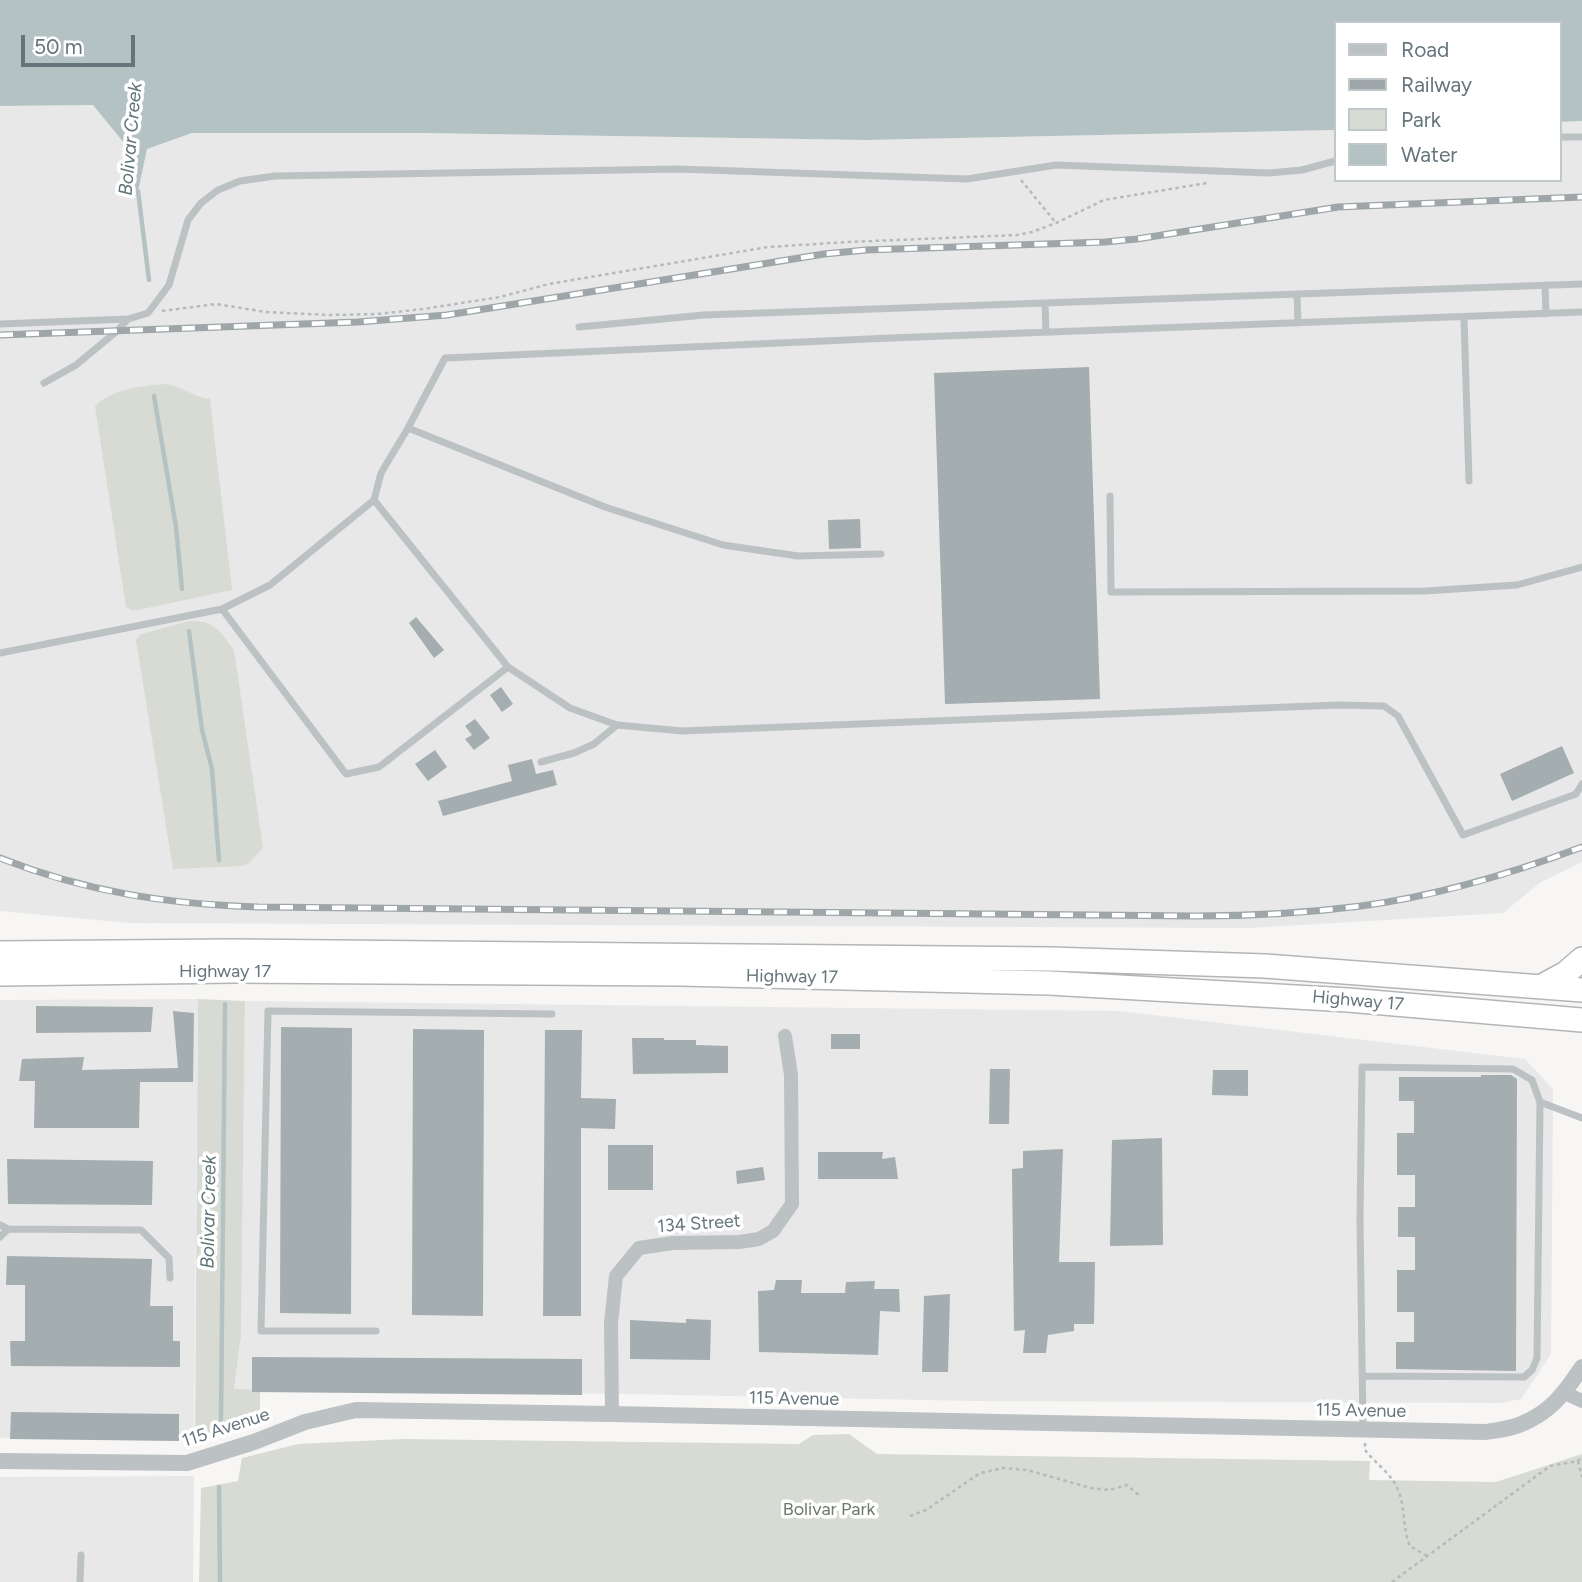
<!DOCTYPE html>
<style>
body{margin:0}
#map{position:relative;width:1582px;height:1582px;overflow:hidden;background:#f7f6f4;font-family:Figtree,sans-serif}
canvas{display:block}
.legend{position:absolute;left:1334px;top:21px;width:228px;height:161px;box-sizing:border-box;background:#fff;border:2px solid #c1c8cb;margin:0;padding:9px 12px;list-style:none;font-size:21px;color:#65757c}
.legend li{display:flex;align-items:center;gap:14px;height:35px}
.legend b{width:35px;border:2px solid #c1c8cb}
.scale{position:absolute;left:21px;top:35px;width:114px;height:32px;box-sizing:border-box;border:4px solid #65757c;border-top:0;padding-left:9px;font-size:21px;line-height:24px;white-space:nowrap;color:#65757c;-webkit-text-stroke:5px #fff;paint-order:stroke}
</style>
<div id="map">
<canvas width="1582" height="1582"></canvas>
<ul class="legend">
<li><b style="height:9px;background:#bcc1c3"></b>Road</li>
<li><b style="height:9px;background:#9ea6a9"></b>Railway</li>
<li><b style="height:19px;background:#d7dbd3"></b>Park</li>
<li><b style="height:19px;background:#b5c2c4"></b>Water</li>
</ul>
<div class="scale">50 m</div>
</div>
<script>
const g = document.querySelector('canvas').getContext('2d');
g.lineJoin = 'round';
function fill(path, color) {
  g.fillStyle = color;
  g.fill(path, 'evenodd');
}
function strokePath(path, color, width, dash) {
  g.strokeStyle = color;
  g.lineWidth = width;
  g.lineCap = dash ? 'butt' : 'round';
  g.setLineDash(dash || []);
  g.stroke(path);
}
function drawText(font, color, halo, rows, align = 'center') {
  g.font = font + ' Figtree,sans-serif';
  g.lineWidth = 7;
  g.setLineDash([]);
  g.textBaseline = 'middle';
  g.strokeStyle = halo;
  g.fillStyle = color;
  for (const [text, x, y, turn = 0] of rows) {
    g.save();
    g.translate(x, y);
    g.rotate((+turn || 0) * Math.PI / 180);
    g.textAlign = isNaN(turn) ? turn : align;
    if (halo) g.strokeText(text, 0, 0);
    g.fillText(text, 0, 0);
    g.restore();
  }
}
const built = new Path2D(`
 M93,105L128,148L137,194L147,149L192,133H423L865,140L1335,130V180H1559V122L1582,121V862L1541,882L1503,913L1250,928L130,923L0,911V106Z
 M198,999L194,1440L0,1438V1000Z
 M245,1001L1119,1011L1525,1059L1553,1089L1551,1354L1521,1399L1501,1403L974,1401L628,1394L234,1390L241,1336Z
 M194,1476L193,1582H0V1477Z`);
const green = new Path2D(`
 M165,384C181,385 194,398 210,399L232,590L138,610H131L126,607L95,406C112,389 141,386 165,384Z
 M190,621C215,620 220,632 234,650L263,848L249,863L242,866L173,869L136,640L141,634Z
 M198,999L245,1001L241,1336L234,1389L260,1390V1415L195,1440Z
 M849,1434L877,1454L1370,1461L1369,1480L1496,1482L1582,1454V1582H199L201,1488L238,1481L242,1458L298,1444L403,1439L799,1444L813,1435Z`);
const water = new Path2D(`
 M0,0H1582V121L1559,122V23H1335V130L865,140L423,133H192L147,149L137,196L128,148L93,105L0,106Z`);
const stream = new Path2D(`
 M138,191L149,280
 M154,396L176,527L182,589
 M189,631L202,730L212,769L219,860
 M221,1420L225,1004
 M219,1487L220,1582`);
const building = new Path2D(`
 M1089,367L1100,699L945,704L934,373Z
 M860,519L861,548L829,549L828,520Z
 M416,617L444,650L434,658L409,623Z
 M501,687L513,704L502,712L490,695Z
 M475,719L490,738L474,750L465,739L472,735L465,726Z
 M1562,746L1574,773L1512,801L1500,774Z
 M435,750L447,767L428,781L415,764Z
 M532,759L536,774L553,770L557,785L443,816L438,801L512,781L508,765Z
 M36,1006L153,1007L151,1032L36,1033Z
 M173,1011L194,1013L193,1082H140L139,1128H34L35,1081H19L22,1059L84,1057L82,1070L178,1068Z
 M281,1027L352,1028L351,1314L280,1313Z
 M413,1029L484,1030L483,1316L412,1315Z
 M545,1030H582L581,1098L616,1099L615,1129L581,1128V1316H543Z
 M831,1034H860V1049H831Z
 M632,1038H664V1040H696V1045L728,1046V1073L633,1074Z
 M990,1069H1010L1009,1124H989Z
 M1213,1070H1248V1096L1212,1095Z
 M1481,1075H1511L1517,1079L1516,1371L1396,1369V1342H1414V1312H1397V1270H1415V1237H1398V1207H1415V1175H1397V1133H1414V1101H1399V1077H1481Z
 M1162,1138L1163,1245L1110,1246L1112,1140Z
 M608,1145H653V1190H608Z
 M1063,1149L1059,1262H1095L1094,1324H1074V1331L1048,1335L1046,1353H1023L1025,1330L1014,1331L1012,1169L1023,1168V1151Z
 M818,1152H883L882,1159L895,1157L898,1179H818Z
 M7,1159L153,1161L152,1205L8,1204Z
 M763,1167L765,1180L737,1184L736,1171Z
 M7,1256L152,1259L150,1306H173V1341H180V1367L11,1366L10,1341H25V1285H6Z
 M776,1280H802L801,1293H845L846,1282L875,1281L874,1289H899L900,1312L880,1311L878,1355L759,1352L758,1291L774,1290Z
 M950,1294L948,1372H922L924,1296Z
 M686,1319L711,1320L710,1360L630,1359V1320L686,1323Z
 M252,1357L582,1359V1395L252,1392Z
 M11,1412L179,1414V1441L10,1439Z`);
const path = new Path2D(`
 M1021,180L1056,223
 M162,311L216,304L266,312L328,315L377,314L423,309L500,297L549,284L768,247L848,242L1017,235L1032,232L1056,223L1104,200L1207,183
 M1365,1443V1450C1375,1463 1392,1474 1398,1490C1406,1508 1402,1528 1410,1546L1427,1556
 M1578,1461L1582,1477
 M910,1516L926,1510L980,1473L1003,1468L1027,1470L1091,1488L1110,1490L1127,1485L1141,1497
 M1392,1582L1550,1466L1578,1461L1582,1457`);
const service = new Path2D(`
 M1559,137H1582
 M1545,285L1546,314
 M1297,294L1298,323
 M1045,303L1046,332
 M1464,317L1469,481
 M0,324L128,319L148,313L169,285L188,220L201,203L218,190L240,181L275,176L678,169L967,179L1056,165L1269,173L1302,170L1335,161
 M579,327L704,315L1582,284
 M44,383L76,365L117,331L128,319
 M408,428L445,358L891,338L1582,312
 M1110,496L1111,592L1425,591L1517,585L1582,567
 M222,609L346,774L379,767L508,667L374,500
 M0,653L222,609L270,585L374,500L381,473L408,428L605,507L723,545L798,556L881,554
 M508,667L570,708L617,725L682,731L1338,705L1384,706L1398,716L1463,835L1576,794L1582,784
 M541,762L574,753L594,744L617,725
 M1540,1102L1582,1118
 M0,1225L8,1229L0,1237
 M8,1229L141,1230L169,1258L170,1278
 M376,1331H261L268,1011L552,1014
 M1363,1376L1524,1377L1532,1370L1537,1358L1540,1102L1532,1080L1513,1069L1362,1067L1360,1220L1363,1429
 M80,1582L81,1555`);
const minor = new Path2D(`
 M1565,1393L1582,1401
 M612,1414L611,1323L616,1276L639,1248L673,1243L739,1242L759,1239L773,1231L792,1204L791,1075L785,1036`);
const tertiary = new Path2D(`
 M0,1461L187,1463L254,1442L305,1422L356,1410L612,1414L1486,1432C1497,1430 1509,1429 1519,1425C1550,1413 1564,1394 1582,1367`);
const trunk = new Path2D(`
 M0,953L231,951L1051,959L1265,966L1582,990
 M0,974L233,971L681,974L1049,983L1348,1000L1582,1020
 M1542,986L1566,973L1582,959`);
const rail = new Path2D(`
 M0,335L358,322L447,315L824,254L866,250L1105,242L1137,239L1338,207L1582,197
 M0,858C86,892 167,904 258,907L1196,916C1251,916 1306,913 1361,906C1437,896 1510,874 1582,847`);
const streetNames = [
 ["Highway 17",225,972],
 ["Highway 17",792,977,1],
 ["Highway 17",1358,1001,5],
 ["134 Street",699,1224,-4],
 ["115 Avenue",794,1399,1],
 ["115 Avenue",1361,1411,1],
 ["115 Avenue",226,1428,-18]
];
const parkNames = [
 ["Bolivar Park",829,1510]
];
const waterNames = [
 ["Bolivar Creek",131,139,-85],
 ["Bolivar Creek",209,1212,-89]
];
fill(built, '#e7e8e7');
fill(green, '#d7dbd3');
fill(water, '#b5c2c4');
strokePath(stream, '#b5c2c4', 4.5);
fill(building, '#a4adb0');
strokePath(trunk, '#b2b6b8', 26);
strokePath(path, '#b6babc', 2.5, [3.5, 3.5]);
strokePath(service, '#bcc1c3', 7);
strokePath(minor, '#bcc1c3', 14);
strokePath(tertiary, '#bcc1c3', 16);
strokePath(trunk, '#fff', 23);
strokePath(rail, '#9ea6a9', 7);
strokePath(rail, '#fff', 4.5, [13]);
drawText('18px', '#65757c', '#fff', streetNames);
drawText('18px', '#6d7a67', '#fff', parkNames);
drawText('italic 19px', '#5f7477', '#fff', waterNames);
</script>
